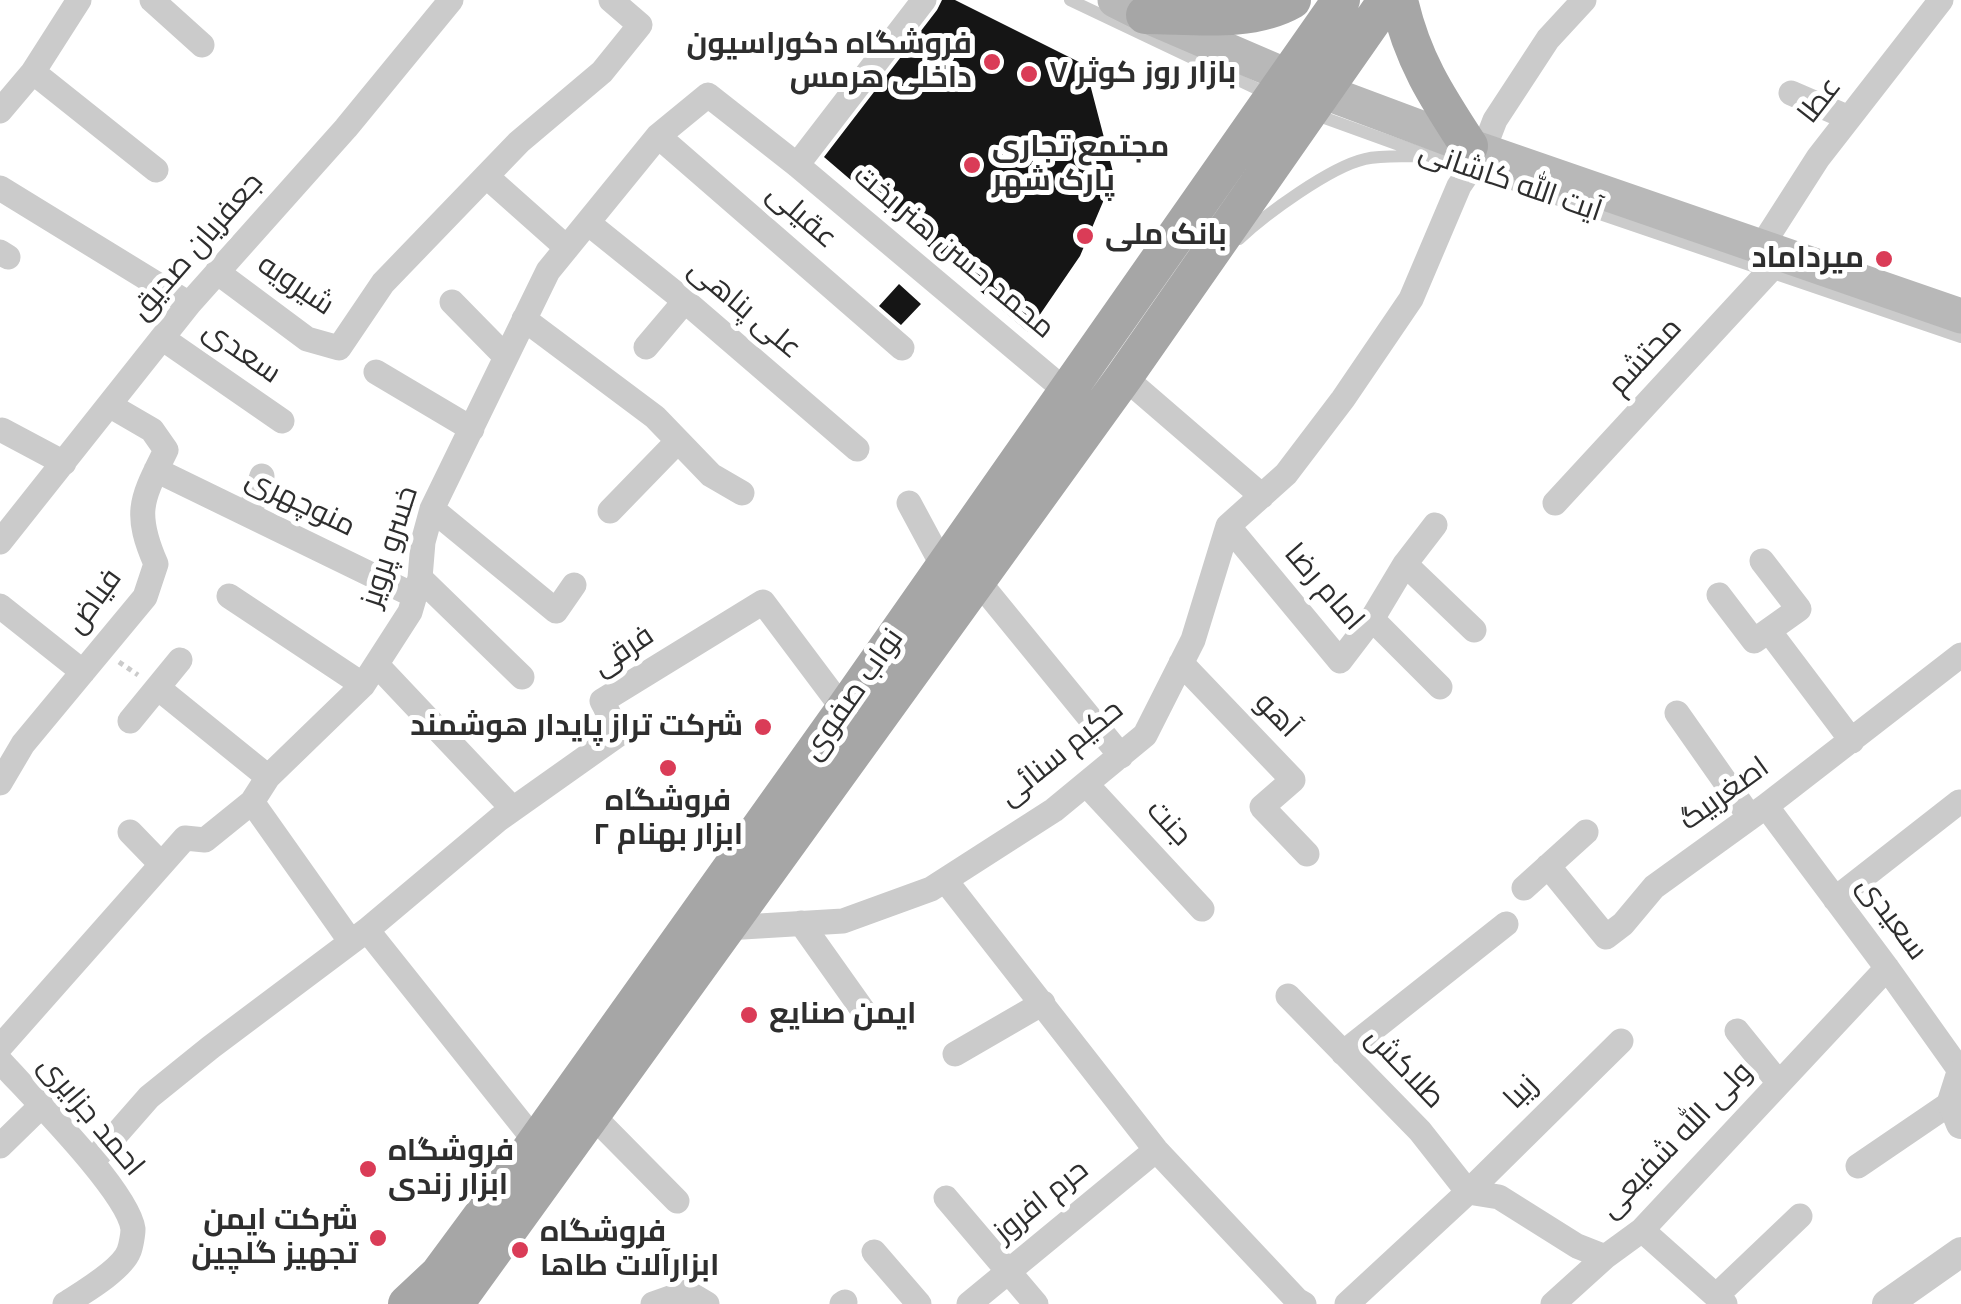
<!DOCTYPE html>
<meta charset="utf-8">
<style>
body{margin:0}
canvas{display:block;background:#fff}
</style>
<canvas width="1961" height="1304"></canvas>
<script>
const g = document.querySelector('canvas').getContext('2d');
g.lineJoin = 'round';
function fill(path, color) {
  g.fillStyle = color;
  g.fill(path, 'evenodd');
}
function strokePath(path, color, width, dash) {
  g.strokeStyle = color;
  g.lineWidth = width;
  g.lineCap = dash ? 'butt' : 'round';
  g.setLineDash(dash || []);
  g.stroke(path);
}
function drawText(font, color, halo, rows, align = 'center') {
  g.font = font + ' Roboto,Cairo,sans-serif';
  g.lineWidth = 10;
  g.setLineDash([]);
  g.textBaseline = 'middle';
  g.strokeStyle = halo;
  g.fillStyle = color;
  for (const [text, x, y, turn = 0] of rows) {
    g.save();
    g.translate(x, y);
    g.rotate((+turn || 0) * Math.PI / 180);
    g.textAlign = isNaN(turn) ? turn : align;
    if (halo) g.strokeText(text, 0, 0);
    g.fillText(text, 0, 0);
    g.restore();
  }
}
const building = new Path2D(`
 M942,0H955L1085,65L1114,176L1080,256L1028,332L824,157L937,10Z
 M899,284L921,304L901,325L879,306Z`);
const path = new Path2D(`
 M119,662L138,675`);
const service = new Path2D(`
 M1070,0L1270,95
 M1311,113L1427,155L1961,337
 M1239,239C1266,214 1330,167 1365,159C1382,155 1402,157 1420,156`);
const minor = new Path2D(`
 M152,0L202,45
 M33,72L156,170
 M1791,93L1849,118
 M0,111L33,72L79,0
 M658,136L902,348
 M797,165L924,0
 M486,176L567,248
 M0,188L189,304
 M588,223L685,301L857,449
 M1761,247L1818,158L1941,0
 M0,252L8,257
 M217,272L307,339L339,348L383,283L519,142L602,72L640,25L611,0
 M452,302L505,356
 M524,319L655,417L711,475L742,493
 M162,338L282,421
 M646,347L685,301
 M376,372L472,429
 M1124,377L1262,496
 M2,430L64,463
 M156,470L415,596
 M909,503L944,568
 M1555,503L1784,255
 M432,509L556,611L574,585
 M610,511L677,442
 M249,515L262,476
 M1228,526L1340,661L1372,619L1405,564L1435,525
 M0,542L189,304L346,128L451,0
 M1405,564L1474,630
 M420,578L522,677
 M978,581L1121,756
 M1719,595L1754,641L1799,609L1762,561
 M229,596L363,685
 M0,606L83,672
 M1372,619L1440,687
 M1769,631L1852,741
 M1181,663L1293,780L1262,807L1307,854
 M377,665L513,809
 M158,688L268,777
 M1677,713L1750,817
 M130,721L180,660
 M0,783L23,744L145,597L156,564C133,511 142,499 166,450L152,430L109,405
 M1086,784L1202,909
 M252,802L351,942
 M1766,806L1887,968L1961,1072
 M130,832L161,864
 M1548,866L1606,937L1623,924L1654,887L1766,806L1961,655
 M945,880L1156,1150L1297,1300L1304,1304
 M1524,888L1586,832
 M1835,899L1959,802
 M801,923L867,1016
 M726,928L843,921L931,889L1054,810L1145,735L1193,640L1228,526L1286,474L1343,399L1411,299L1459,186L1483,151L1495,120L1548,39L1584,0
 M367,930L536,1142
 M1288,996L1420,1131L1468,1192L1621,1041
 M1737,1031L1779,1083
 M0,1047L185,838L205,840L252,802L268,777L363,685L410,612L420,578L423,542L432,509L548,271L658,136L708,95L797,165L1067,392
 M1343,1053L1506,924
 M955,1054L1043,1003
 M0,1061C29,1093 128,1191 133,1229C133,1234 131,1246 129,1251C122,1270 82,1293 65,1304
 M591,1114L677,1201
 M0,1146L41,1106
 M92,1162L149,1097L211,1047L367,930L499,819L619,734L602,701L763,602L844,710
 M1858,1166L1952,1102
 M946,1198L1036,1304
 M1642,1230L1725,1304
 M874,1252L919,1304
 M1716,1296L1800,1216
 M653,1304L687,1292L707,1304
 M842,1304L845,1302
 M969,1304L1156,1150
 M1347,1304L1468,1192L1499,1197L1577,1246L1605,1257L1642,1230L1887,968
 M1553,1304L1605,1257`);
const tertiary = new Path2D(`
 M1961,1074L1952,1102L1961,1124
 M1887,1304L1961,1252`);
const secondary = new Path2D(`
 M1115,0L1145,15L1322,91L1469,146L1961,316`);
const primary = new Path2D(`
 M1399,0C1412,59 1437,97 1469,146
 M1145,15C1192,15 1250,24 1292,0
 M407,1304L439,1274L524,1159L844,710L1341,0
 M452,1304L462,1294L1124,377L1387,0`);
const markers = [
 [992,62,10,"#da3c57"],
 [1029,74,10,"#da3c57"],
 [972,165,10,"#da3c57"],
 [1085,236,10,"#da3c57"],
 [1884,259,10,"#da3c57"],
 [763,727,10,"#da3c57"],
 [668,768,10,"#da3c57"],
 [749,1015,10,"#da3c57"],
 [368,1169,10,"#da3c57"],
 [378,1238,10,"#da3c57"],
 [520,1250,10,"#da3c57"]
];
const poiNames = [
 ["فروشگاه دکوراسیون",972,45,"right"],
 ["داخلی هرمس",972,79,"right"],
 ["بازار روز کوثر ۷",1049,74],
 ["مجتمع تجاری",992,148],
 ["پارک شهر",992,182],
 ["بانک ملی",1105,236],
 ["میرداماد",1864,259,"right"],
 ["شرکت تراز پایدار هوشمند",743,727,"right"],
 ["فروشگاه",668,802,"center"],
 ["ابزار بهنام ۲",668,836,"center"],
 ["ایمن صنایع",769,1015],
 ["فروشگاه",388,1152],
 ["ابزار زندی",388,1186],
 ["شرکت ایمن",358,1221,"right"],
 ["تجهیز گلچین",358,1255,"right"],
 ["فروشگاه",540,1233],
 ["ابزارآلات طاها",540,1267]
];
const streetNames = [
 ["عطا",1821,101,-52],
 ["آیت الله کاشانی",1510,183,19],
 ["عقیلی",801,217,41],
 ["جعفریان صدیق",198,247,-49],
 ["محمد حسن هنر بخت",953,253,40],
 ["شیرویه",295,286,34],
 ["علی پناهی",744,310,40],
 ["سعدی",241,353,35],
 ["محتشم",1646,357,-47],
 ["منوچهری",300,504,26],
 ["خسرو پرویز",391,547,-72],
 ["امام رضا",1323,588,49],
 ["فیاض",95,602,-54],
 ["فرقی",624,652,-34],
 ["نواب صفوی",854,695,-55],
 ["آهو",1276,716,46],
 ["حکیم سنائی",1062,754,-39],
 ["اصغربیگ",1725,795,-36],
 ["جنت",1168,824,47],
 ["سعیدی",1891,919,53],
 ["طلاکش",1404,1069,46],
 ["زیبا",1522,1093,-45],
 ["احمد جزایری",90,1117,50],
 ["ولی الله شفیعی",1677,1141,-46],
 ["حرم افروز",1042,1202,-39]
];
fill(building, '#151515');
strokePath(path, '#cbcbcb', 5, [5, 5]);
strokePath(service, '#cbcbcb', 12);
strokePath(minor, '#cbcbcb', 25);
strokePath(tertiary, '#cbcbcb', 30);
strokePath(secondary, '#b8b8b8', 35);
strokePath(primary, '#a6a6a6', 38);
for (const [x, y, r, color] of markers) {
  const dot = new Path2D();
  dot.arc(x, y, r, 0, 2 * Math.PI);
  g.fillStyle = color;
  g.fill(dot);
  strokePath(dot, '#fff', 4);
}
drawText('bold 30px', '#2e2e2e', '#fff', poiNames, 'left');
drawText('30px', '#2e2e2e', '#fff', streetNames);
</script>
